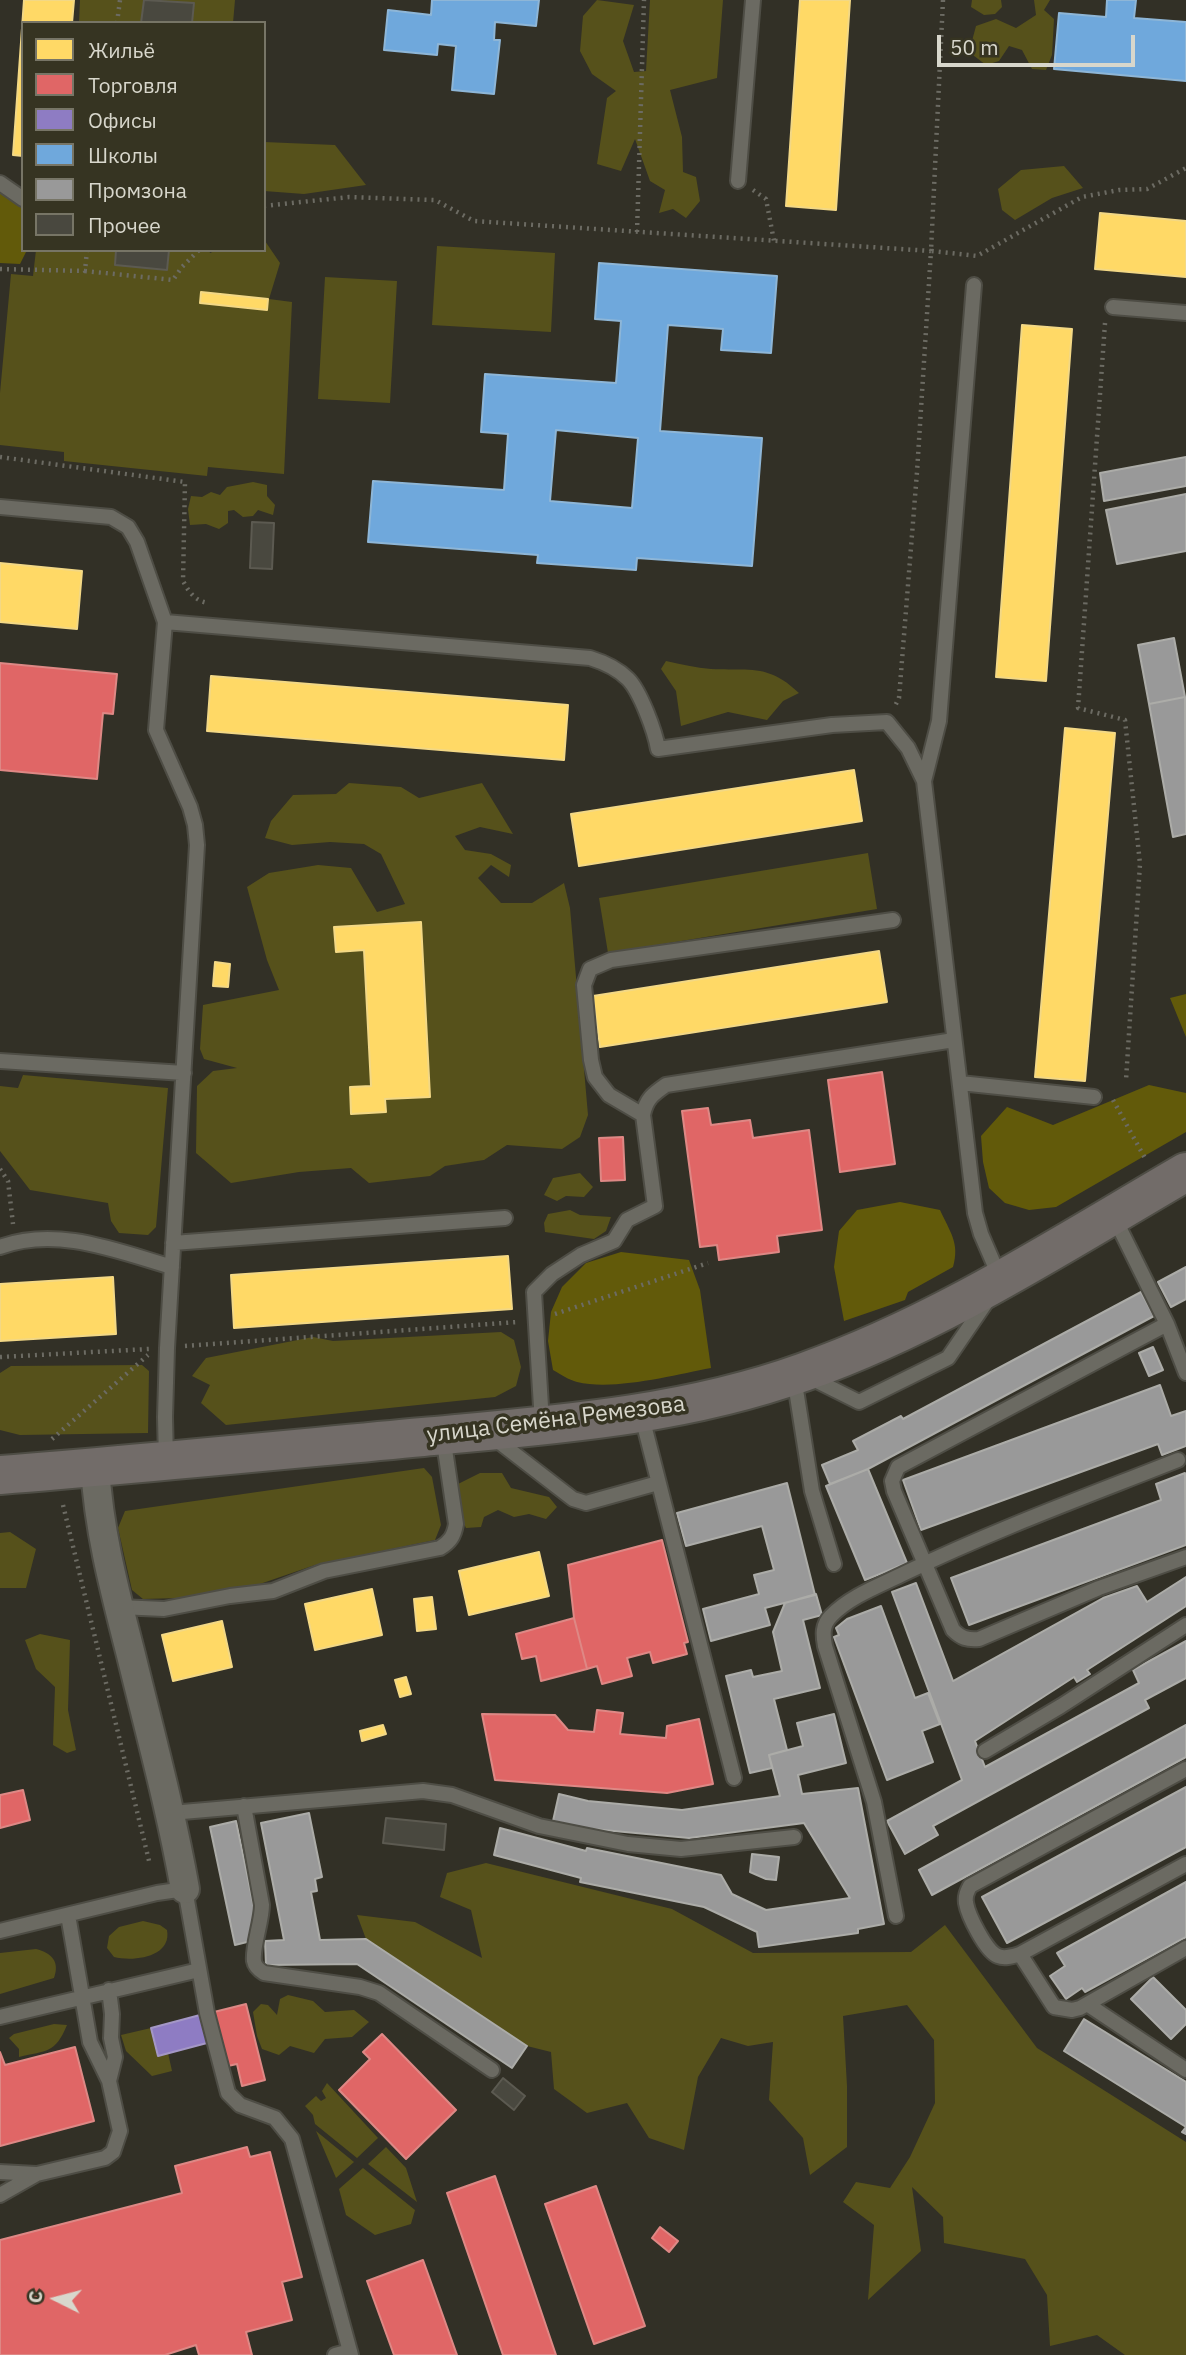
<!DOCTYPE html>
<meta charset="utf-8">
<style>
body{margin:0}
#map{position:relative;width:1186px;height:2355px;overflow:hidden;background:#323026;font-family:"IBM Plex Sans",sans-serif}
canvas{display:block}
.legend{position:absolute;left:21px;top:21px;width:245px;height:231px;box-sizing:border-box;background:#363422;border:2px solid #777566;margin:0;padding:9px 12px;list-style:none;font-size:21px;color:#d8d7cc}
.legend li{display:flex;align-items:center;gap:14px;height:35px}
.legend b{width:35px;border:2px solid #777566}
.north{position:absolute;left:21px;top:2264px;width:70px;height:70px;-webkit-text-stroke:5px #363422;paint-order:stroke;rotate:276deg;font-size:19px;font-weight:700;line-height:28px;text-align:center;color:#d8d7cc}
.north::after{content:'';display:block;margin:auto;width:24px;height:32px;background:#d8d7cc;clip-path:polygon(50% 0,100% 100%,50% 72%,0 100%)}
.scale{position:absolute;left:937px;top:35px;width:198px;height:32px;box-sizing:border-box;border:4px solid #d8d7cc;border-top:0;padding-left:9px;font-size:21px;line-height:24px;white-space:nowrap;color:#d8d7cc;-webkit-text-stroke:5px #363422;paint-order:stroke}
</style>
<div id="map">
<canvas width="1186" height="2355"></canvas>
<ul class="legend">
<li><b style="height:19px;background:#ffd966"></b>Жильё</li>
<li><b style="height:19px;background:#e06666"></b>Торговля</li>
<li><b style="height:19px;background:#8e7cc3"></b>Офисы</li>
<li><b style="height:19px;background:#6fa8dc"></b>Школы</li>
<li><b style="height:19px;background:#999"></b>Промзона</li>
<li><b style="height:19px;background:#49483f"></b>Прочее</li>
</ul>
<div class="north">С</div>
<div class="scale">50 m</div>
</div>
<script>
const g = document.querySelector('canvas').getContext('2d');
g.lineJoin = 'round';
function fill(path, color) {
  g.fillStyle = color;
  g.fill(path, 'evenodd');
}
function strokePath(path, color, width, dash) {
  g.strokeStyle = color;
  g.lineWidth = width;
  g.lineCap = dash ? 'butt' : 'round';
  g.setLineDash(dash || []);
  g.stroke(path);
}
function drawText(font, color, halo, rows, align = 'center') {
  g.font = font + ' "IBM Plex Sans",sans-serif';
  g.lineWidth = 7;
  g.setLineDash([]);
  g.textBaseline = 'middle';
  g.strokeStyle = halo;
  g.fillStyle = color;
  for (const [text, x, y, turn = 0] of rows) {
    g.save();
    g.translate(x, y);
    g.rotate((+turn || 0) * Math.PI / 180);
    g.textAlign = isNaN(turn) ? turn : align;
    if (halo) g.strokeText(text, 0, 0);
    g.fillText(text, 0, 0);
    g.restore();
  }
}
const green = new Path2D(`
 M80,0H235L233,23H79Z
 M597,0L634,5L623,41L634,72L646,71L650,0H723L717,78L670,90L682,137L683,172L696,177L700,201L686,218L673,209L659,213L665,190L650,181L635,139L621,171L597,164L607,98L616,91L592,74L580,51L583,16Z
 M972,0H1001L1002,7L995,14L984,15L971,7Z
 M1034,0H1050L1044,10L1054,19L1052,55L1046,70L1032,69L1022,50L1009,46L999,61L986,65L969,52L976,26L996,19L1016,28L1036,15Z
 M264,142L335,145L366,185L304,194L264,191Z
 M1064,166L1083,188L1052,198L1015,220L1002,210L998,189L1021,170Z
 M265,241L280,263L269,299L292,302L284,474L208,467L207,476L64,461V452L0,445V393L11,274L33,276L36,250H209L210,253L217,250H264Z
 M437,246L555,253L551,332L432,325Z
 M325,277L397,281L390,403L318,399Z
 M253,482L267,485V496L275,505L273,515L258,510L253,516L243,517L234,510L228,511V523L219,529L206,524L190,525L188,509L191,496L202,497L211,492L220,495L227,487Z
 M666,661C681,664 696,668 711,669C749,671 768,663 799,693L783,701L767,720L728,712L681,726L676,691L661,669Z
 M349,783L401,787L419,798L482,783L513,834L480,827L455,836L465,850L491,854L511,865L509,877L491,865L478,878L501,903H532L564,883L570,908L588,1115L580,1137L562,1149L507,1145L484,1160L445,1166L430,1176L369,1183L351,1168L299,1172L231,1183L196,1153L197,1086L213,1071L237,1068L204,1059L200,1049L203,1005L279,990L267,960L247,887L269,873L318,865L351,868L377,912L405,904L381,854L364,844L330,842L292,845L265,838L271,821L293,795L336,794ZM421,923L430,1096L385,1099L386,1112L352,1114L350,1087L371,1086L364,950L336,952L335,927Z
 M868,853L877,909L608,953L599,898Z
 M23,1075L168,1088L156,1227L148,1235L119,1233L111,1221L108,1203L30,1190L0,1151V1086L18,1088Z
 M580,1173L593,1187L584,1197L566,1196L557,1201L544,1195L553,1178Z
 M570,1210L580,1215L611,1217L606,1231L594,1239L545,1232L544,1223L548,1214Z
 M501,1332L514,1340L521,1367L516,1386L495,1397L226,1425L201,1403L210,1385L192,1376L206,1358L313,1337L333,1341Z
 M142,1365L149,1371L148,1433L20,1435L0,1430V1373L11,1366Z
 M424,1468L432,1477L441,1525L435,1540L315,1565L257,1585L181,1598L143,1599L132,1590L118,1528L125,1511Z
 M480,1473H502L511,1488L549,1497L557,1507L546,1519L529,1514L514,1517L498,1510L484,1517L481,1527L466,1528L457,1509L456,1485Z
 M10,1532L36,1549L26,1588H0V1533Z
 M40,1634L70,1640L68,1710L76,1750L67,1753L53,1745L55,1687L36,1669L25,1640Z
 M486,1863L672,1909L753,1953L911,1952L945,1925L1037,2048L1186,2142V2355H1125L1097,2335L1050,2346L1047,2295L1025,2259L944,2243L943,2217L912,2187L921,2251L868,2300L874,2225L843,2202L856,2182L890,2188L910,2157L935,2103L934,2040L907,2005L843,2016L847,2086V2147L810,2175L803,2138L769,2100L773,2042L748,2046L721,2038L698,2077L684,2150L649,2138L627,2103L587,2113L554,2089L551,2052L527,2046L366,1939L357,1915L415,1922L482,1958L471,1910L440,1897L447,1873Z
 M143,1921L160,1925L167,1930C172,1957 134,1962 114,1957L107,1948L109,1936L119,1927Z
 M36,1949C52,1953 60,1962 54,1978L0,1994V1953Z
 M288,1995L313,2001L325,2012L354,2010L369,2022L352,2037L325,2039L314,2053L290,2046L279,2055L262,2049L257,2036L253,2012L261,2004L268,2005L277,2015L280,1999Z
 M54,2024L67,2025C55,2054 47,2050 19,2057V2049L9,2038L14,2034Z
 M151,2028L158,2056L168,2053L172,2071L152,2076L126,2051L121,2035Z
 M327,2083L378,2138L357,2158L315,2124L313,2115L305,2106L316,2096L321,2101L326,2098L322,2091Z
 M316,2131L354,2162L336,2178Z
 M386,2147L406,2168L417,2202L368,2164Z
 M363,2168L415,2210L411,2224L375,2235L346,2215L339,2189Z`);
const forest = new Path2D(`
 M0,192L23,208V250H27L20,264L0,263Z
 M1186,994V1037L1170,998Z
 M1149,1085L1186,1093V1132L1056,1207L1029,1210L1005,1203L989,1188L983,1162L981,1136L1007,1107L1053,1125Z
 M900,1202L940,1210C950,1232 960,1243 953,1267L908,1292L905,1300L844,1321L834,1267L839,1231L857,1210Z
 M621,1252L689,1260L700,1290L711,1368C674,1375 614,1391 577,1382C569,1380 560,1374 553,1370L548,1341L551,1312L562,1287L586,1263Z`);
const homes = new Path2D(`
 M24,0H74L72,23H23V156L13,155Z
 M800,0H850L836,210L786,206Z
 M1100,213L1186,221V277L1095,269Z
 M201,292L268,299L267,310L200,303Z
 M1022,325L1072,329L1046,681L996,677Z
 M0,563L82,571L77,629L0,622Z
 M211,676L568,705L564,760L207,731Z
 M1065,728L1115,733L1085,1081L1035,1077Z
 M854,770L862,821L579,866L571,814Z
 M421,922L430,1097L385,1099L386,1112L351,1114L350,1087L371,1086L364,950L336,952L334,927Z
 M879,951L887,1002L600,1047L593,996Z
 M215,962L230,964L228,987L213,986Z
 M508,1256L512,1309L234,1328L231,1275Z
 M113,1277L116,1334L0,1341V1284Z
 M539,1552L549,1596L469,1615L459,1571Z
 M372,1589L382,1635L315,1650L305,1604Z
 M432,1597L436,1629L417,1631L414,1599Z
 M222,1621L232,1667L173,1681L162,1635Z
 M406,1677L411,1694L400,1697L395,1680Z
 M383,1725L386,1734L362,1741L360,1731Z`);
const shops = new Path2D(`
 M0,663L117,674L113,714L103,713L97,779L0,770Z
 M882,1072L895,1164L840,1172L828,1080Z
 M708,1108L711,1125L750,1120L753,1138L809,1130L822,1230L777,1236L779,1252L741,1257L719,1260L717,1245L700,1247L682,1111Z
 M623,1137L625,1180L601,1181L599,1138Z
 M662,1540L688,1642L684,1643L687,1654L653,1663L650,1652L627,1658L632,1676L602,1684L597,1666L587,1669L574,1618L568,1565Z
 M574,1618L587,1669L541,1681L536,1656L522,1659L516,1634Z
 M597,1710L623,1713L620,1734L666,1738L667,1726L699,1719L713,1784L667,1793L495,1780L482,1714L555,1715L568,1730L594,1732Z
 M23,1790L30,1820L0,1828V1795Z
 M246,2004L265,2080L242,2086L237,2064L228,2066L214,2012Z
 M382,2034L456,2110L406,2159L339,2090L370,2059L363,2052Z
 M75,2047L94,2121L0,2146V2052L5,2065Z
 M247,2147L250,2157L270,2152L302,2277L282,2282L292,2320L246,2332L252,2355H199L196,2345L165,2355H0V2240L182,2193L175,2166Z
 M495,2176L556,2355H503L447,2193Z
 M596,2186L645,2326L594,2344L545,2204Z
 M660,2227L678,2241L669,2252L652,2238Z
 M423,2260L457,2355H394L367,2281Z`);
const offices = new Path2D(`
 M200,2015L207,2043L158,2056L151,2028Z`);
const schools = new Path2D(`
 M432,0H539L536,26L495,22L494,40H500L494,94L452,90L456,46L438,44L437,55L384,50L388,10L431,15Z
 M1107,0H1136L1134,18L1186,22V81L1054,69L1059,13L1106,17Z
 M599,263L777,276L771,353L721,350L723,329L668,325L660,431L762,438L752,566L637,558L636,570L537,563L538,555L368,542L373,481L504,490L508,434L481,432L485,374L616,383L621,321L595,319ZM556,430L638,438L632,508L550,501Z`);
const industry = new Path2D(`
 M1186,457V486L1104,501L1100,473Z
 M1186,494V551L1117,564L1106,510Z
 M1174,638L1185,697L1149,704L1138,645Z
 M1185,697L1186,834L1173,837L1149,704Z
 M1186,1267V1299L1171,1307L1158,1282Z
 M1141,1292L1154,1316L868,1469L830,1484L822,1465L858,1450L853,1441L901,1416L903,1419Z
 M1153,1347L1163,1370L1149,1376L1139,1353Z
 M1160,1385L1171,1416L1186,1411V1446L1162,1455L1158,1444L921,1530L903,1480Z
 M868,1469L907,1563L865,1580L826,1486Z
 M1185,1473L1186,1545L969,1625L951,1578L1161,1500L1156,1484Z
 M787,1483L815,1595L765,1608L770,1625L711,1641L703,1609L759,1594L754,1575L774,1570L762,1526L686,1546L677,1513Z
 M1186,1577V1606L1087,1670L1090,1674L1077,1682L1074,1677L975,1741L985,1767L1139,1683L1133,1670L1186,1641V1678L1145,1700L1149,1708L933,1826L938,1835L905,1854L887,1821L962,1780L892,1592L916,1583L953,1681L1103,1598L1137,1586L1147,1602Z
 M816,1594L822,1615L803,1620L820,1688L774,1699L787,1750L769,1755L772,1768L750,1773L726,1676L751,1670L753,1677L782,1671L773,1632L785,1603Z
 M881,1606L915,1698L928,1693L940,1724L922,1731L933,1762L887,1780L834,1637L839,1635L836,1628L847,1619Z
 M834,1714L846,1763L798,1775L802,1794L858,1788L884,1924L858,1929V1933L759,1947L757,1932L704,1907L580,1882L581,1878L494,1855L500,1828L586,1851L587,1848L721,1875L732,1894L766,1910L850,1898L804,1823L689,1838L582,1828L553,1821L559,1794L588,1801L682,1810L780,1796L769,1755L803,1746L797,1723Z
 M1186,1725V1757L932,1895L919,1870Z
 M1186,1787V1847L1007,1943L982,1897Z
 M309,1813L322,1877L315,1879L317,1891L311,1892L320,1940L366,1939L527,2046L512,2068L357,1964L266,1965L265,1941L284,1940L261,1823Z
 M236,1821L255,1912L251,1941L235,1945L210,1827Z
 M752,1854L779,1857L776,1880L766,1879L750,1872Z
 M1186,1882V1937L1085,1992L1082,1988L1066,1999L1050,1976L1065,1966L1057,1953Z
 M1153,1977L1186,2010V2024L1171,2039L1131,1999Z
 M1084,2019L1186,2082V2134L1182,2132L1186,2127L1064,2051Z`);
const building = new Path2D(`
 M144,0L194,3L192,23H141Z
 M116,250H169L167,270L115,265Z
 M252,522L274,523L272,569L250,568Z
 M386,1818L446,1824L444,1850L383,1843Z
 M503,2078L525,2096L514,2110L492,2092Z`);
const path = new Path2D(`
 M943,0L931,251L977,256L1082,197L1119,190L1147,189L1186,168
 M117,23L120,0
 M753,190L766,199L774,241
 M264,206L349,197L435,200L474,221L931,251L917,472L899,698L895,706
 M637,232L644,0
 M87,250L85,271L173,280L182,267L199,250
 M0,269L85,271
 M1105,323L1078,708L1125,720L1140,864L1126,1080
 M0,457L185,482L183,581C189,592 195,601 208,603
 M1113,1100L1146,1160
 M0,1169L8,1181L13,1224
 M555,1314L708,1263
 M185,1346L518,1322
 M0,1357L149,1349
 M52,1439L148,1355
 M63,1505L150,1865`);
const lane = new Path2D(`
 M738,181L753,0
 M0,183L23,199
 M1113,307L1186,313
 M0,507L111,517L128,527L137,542L165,622L156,730L190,807L195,825L197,845L167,1348L165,1417L166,1460
 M165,622L590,658C603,662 618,669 628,679C640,691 655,731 658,749L832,725L887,722L908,748L924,781L975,1213L981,1234L1000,1278
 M924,781L939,721L974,285
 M0,1061L184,1073
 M960,1083L1094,1097
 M643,1115L609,1095L595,1077L591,1060L584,985L590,969L611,960L893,920
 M1113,1215L1167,1324L1186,1373
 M173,1243L505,1218
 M0,1247C57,1226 117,1251 172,1267
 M1167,1324L898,1467L892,1481L894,1491L953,1630C961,1638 967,1640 979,1639L1099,1588L1186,1557
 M794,1377L812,1491L834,1564
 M809,1377L859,1402L948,1358L987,1301
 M641,1413L734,1778
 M542,1423L534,1292L552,1274L581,1255L614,1241L627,1220L655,1206L643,1115C646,1099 653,1094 666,1085L954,1040
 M494,1438L573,1499L586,1503L658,1483
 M119,1607L164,1609L230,1596L273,1591L324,1571L440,1548C450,1542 454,1536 456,1524L443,1436
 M985,1751L1061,1706L1186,1625
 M1186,1769L970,1886C967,1892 965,1896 966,1903C968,1915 986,1952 998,1956C1005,1959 1013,1956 1020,1954L1186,1864
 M244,1806L262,1905C262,1921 252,1948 254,1961C255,1967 259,1970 264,1973L360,1987L379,1993L492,2070
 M171,1813L423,1791L452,1795L539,1826L628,1844L681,1849L794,1837
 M896,1916L874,1802L825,1646C823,1635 822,1625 831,1616C850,1596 881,1585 905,1573C994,1530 1087,1496 1178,1460
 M0,1931L157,1893L185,1889L207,2013L228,2093L240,2105L275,2118L292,2139L351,2355
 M1020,1954L1054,2007L1072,2010L1080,2008L1186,1948
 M1087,2004L1186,2070
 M0,2017L199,1970
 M109,2081L115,2057L111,2038L112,2014L109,1990
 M0,2172L36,2174
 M0,2195L37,2174L105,2158L113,2152L120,2131L109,2081L90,2042L68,1915
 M335,2355L350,2351`);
const street = new Path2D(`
 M95,1467C99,1533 115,1592 131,1655C150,1733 171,1810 185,1889`);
const primary = new Path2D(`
 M0,1475C141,1464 282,1450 423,1437C552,1425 682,1416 804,1372C940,1324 1062,1244 1186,1172`);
const streetNames = [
 ["улица Семёна Ремезова",556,1420,-7]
];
fill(green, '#56511b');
fill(forest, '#625a0a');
fill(homes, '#ffd966');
strokePath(homes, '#f3d885', 2);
fill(shops, '#e06666');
strokePath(shops, '#de8885', 2);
fill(offices, '#8e7cc3');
strokePath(offices, '#a497c6', 2);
fill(schools, '#6fa8dc');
strokePath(schools, '#8eb6d7', 2);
fill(industry, '#999');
strokePath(industry, '#acaca8', 2);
fill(building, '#49483f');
strokePath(building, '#5c5a51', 2);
strokePath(lane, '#4e4d45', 18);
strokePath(street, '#4e4d45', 32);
strokePath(primary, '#4e4d45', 42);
strokePath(path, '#6c6b63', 4.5, [2, 5]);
strokePath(lane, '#6b6a62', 14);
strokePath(street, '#6b6a62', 28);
strokePath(primary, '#726c69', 38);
drawText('23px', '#d8d7cc', '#363422', streetNames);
</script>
